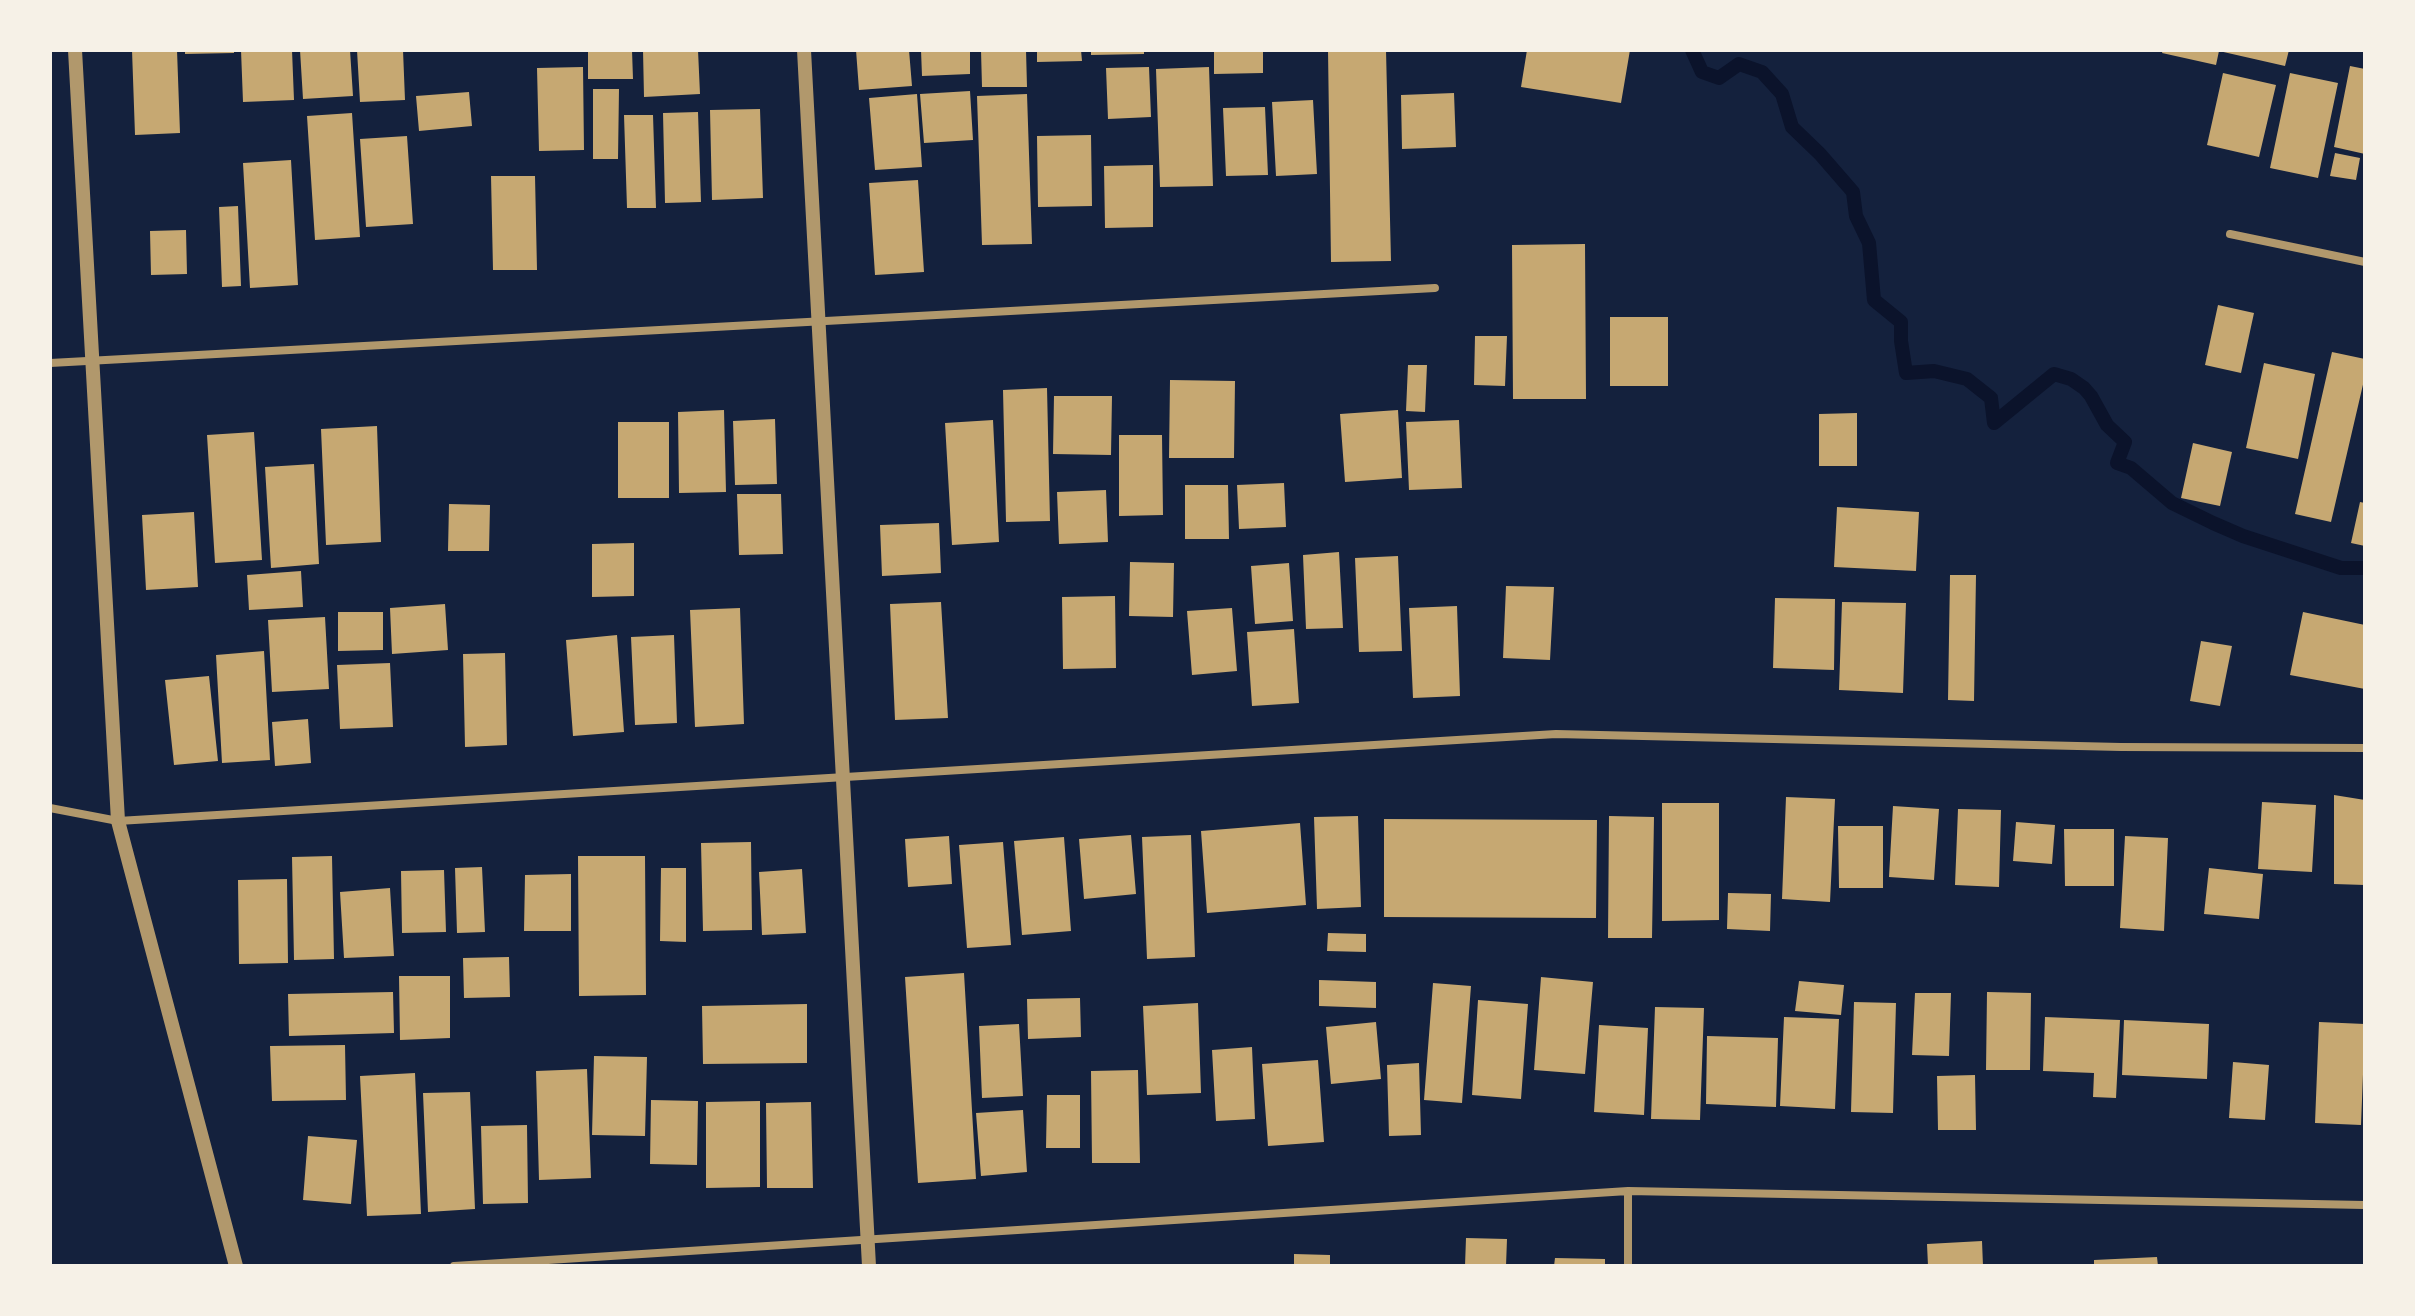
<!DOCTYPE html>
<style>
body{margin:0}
#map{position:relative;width:2415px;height:1316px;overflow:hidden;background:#14213d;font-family:"Playfair Display",serif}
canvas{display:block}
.frame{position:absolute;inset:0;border:52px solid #f6f1e7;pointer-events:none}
</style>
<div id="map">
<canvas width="2415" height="1316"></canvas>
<div class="frame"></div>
</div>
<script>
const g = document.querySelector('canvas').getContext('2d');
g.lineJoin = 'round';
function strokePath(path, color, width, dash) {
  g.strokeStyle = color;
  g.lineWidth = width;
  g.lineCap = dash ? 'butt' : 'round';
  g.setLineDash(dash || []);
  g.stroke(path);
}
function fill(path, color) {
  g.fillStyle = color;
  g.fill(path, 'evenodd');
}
const stream = new Path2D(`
 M1692,50L1702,72L1719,78L1739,64L1762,72L1782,94L1792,127L1820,154L1853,192L1856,216L1869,243L1874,300L1901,322V341L1906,373L1934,371L1967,379L1991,398L1994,423L2054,374L2071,379L2084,388L2091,396L2107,425L2125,442L2117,463L2131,468L2172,503L2213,523L2243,536L2341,568H2365`);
const building = new Path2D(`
 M132,50H177L180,133L135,135Z
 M185,50H234V53L185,54Z
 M241,50H292L294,100L243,102Z
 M300,50H350L353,96L303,99Z
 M357,50H403L405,100L360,102Z
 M588,50H632L633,79H588Z
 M643,50H698L700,94L644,97Z
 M856,50H909L912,86L859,90Z
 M921,50H970V74L922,76Z
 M981,50H1026L1027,87H982Z
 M1037,50H1081L1082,61L1037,62Z
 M1091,50H1144V54L1091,55Z
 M1214,50H1263V73L1214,74Z
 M1328,50H1386L1391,261L1331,262Z
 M1527,50H1630L1621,103L1521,87Z
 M2163,50H2289L2285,66L2219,51L2216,65L2162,53Z
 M2350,66L2365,69V154L2334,147Z
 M583,67L584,150L539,151L537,68Z
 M1149,67L1151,117L1108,119L1106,68Z
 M1209,67L1213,186L1160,187L1156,69Z
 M2223,73L2276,85L2259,157L2207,145Z
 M2290,73L2338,83L2318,178L2270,168Z
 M593,89H619L618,159H593Z
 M970,91L973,140L924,143L920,94Z
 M469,92L472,126L419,131L416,96Z
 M1454,93L1456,147L1402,149L1401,95Z
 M917,94L922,167L875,170L869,98Z
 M1027,94L1032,244L982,245L977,96Z
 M1313,100L1317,174L1276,176L1272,102Z
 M1265,107L1268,175L1226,176L1223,108Z
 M760,109L763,198L712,200L710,110Z
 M698,112L701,202L665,203L663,113Z
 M352,113L360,237L315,240L307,116Z
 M624,115H653L656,208H627Z
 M1091,135L1092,206L1038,207L1037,136Z
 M407,136L413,224L366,227L360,139Z
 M2335,153L2360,158L2356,180L2330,176Z
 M291,160L298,285L250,288L243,163Z
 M1153,165V227L1105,228L1104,166Z
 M491,176H535L537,270H493Z
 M918,180L924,272L875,275L869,183Z
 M238,206L241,286L222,287L219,207Z
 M186,230L187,274L151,275L150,231Z
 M1585,244L1586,399H1513L1512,245Z
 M2218,305L2254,313L2241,373L2205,365Z
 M1610,317H1668V386H1610Z
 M1475,336H1507L1505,386L1474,385Z
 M2332,352L2365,359V376L2331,522L2295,514Z
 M2264,363L2315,374L2298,459L2246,448Z
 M1408,365H1427L1425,412L1406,411Z
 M1170,380L1235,381L1234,458H1169Z
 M1047,388L1050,521L1006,522L1003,390Z
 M1054,396H1112L1111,455L1053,454Z
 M724,410L726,492L679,493L678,412Z
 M1398,410L1402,478L1345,482L1340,414Z
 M1857,413V466H1819V414Z
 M775,419L777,484L735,485L733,421Z
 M993,420L999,542L952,545L945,423Z
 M1459,420L1462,488L1409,490L1406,422Z
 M618,422H669V498H618Z
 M377,426L381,542L326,545L321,429Z
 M254,432L262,560L215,563L207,435Z
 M1119,435H1162L1163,515L1119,516Z
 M2193,443L2232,452L2220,506L2181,498Z
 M314,464L319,564L271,568L265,467Z
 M1284,483L1286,527L1239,529L1237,485Z
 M1185,485H1228L1229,539H1185Z
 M1106,490L1108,542L1059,544L1057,492Z
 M737,494H781L783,554L739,555Z
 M2360,502L2365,503V546L2351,543Z
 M449,504L490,505L489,551H448Z
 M1837,507L1919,512L1916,571L1834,567Z
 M194,512L198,587L146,590L142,515Z
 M939,523L941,573L882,576L880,525Z
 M634,543V596L592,597V544Z
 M1339,552L1343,628L1306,629L1303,555Z
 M1398,556L1402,651L1359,652L1355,558Z
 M1130,562L1174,563L1173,617L1129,616Z
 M1289,563L1293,621L1255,624L1251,566Z
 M301,571L303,607L249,610L247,575Z
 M1950,575H1976L1974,701L1948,700Z
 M1506,586L1554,587L1550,660L1503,658Z
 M1115,596L1116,668L1063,669L1062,597Z
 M1775,598L1835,599L1834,670L1773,668Z
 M941,602L948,718L895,720L890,604Z
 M1842,602L1906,603L1903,693L1839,690Z
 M445,604L448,650L392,654L390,608Z
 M1457,606L1460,696L1413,698L1409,608Z
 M740,608L744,724L695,727L690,610Z
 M1232,608L1237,671L1192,675L1187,611Z
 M338,612H383V650L338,651Z
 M2303,612L2365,625V689L2290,675Z
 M325,617L329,689L272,692L268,620Z
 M1294,629L1299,703L1252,706L1247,632Z
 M617,635L624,732L573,736L566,640Z
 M674,635L677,723L635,725L631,637Z
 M2201,641L2232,646L2220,706L2190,701Z
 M264,651L270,760L222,763L216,655Z
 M505,653L507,745L465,747L463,654Z
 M390,663L393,727L340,729L337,665Z
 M209,676L218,761L174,765L165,680Z
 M308,719L311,763L275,766L272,722Z
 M2334,795L2365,800V885L2334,884Z
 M1786,797L1835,799L1830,902L1782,899Z
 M2262,802L2316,805L2312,872L2258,869Z
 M1662,803H1719V920L1662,921Z
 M1893,806L1939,809L1934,880L1889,877Z
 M1958,809L2001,810L1999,887L1955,885Z
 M1358,816L1361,907L1317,909L1314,817Z
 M1609,816L1654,817L1652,938H1608Z
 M1384,819L1597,820L1596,918L1384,917Z
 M2016,822L2055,825L2052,864L2013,861Z
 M1300,823L1306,905L1207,913L1201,831Z
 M1838,826H1883V888H1839Z
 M2064,829H2114V886H2065Z
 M1131,835L1136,894L1084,899L1079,839Z
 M1191,835L1195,957L1147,959L1142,837Z
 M949,836L952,884L908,887L905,839Z
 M2125,836L2168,838L2164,931L2120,928Z
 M1064,837L1071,931L1022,935L1014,841Z
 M751,842L752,930L703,931L701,843Z
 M1003,842L1011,945L967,948L959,845Z
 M332,856L334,959L294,960L292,857Z
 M578,856H645L646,995L579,996Z
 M482,867L485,932L457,933L455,868Z
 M661,868H686V942L660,941Z
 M2209,868L2263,874L2259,919L2204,914Z
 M802,869L806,933L762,935L759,872Z
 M444,870L446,932L402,933L401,871Z
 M571,874V931H524L525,875Z
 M287,879L288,963L239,964L238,880Z
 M390,888L394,956L344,958L340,892Z
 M1728,893L1771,894L1770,931L1727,929Z
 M1328,933L1366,934V952L1327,951Z
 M509,957L510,997L464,998L463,958Z
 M964,973L976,1179L918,1183L905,977Z
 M399,976H450V1038L400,1040Z
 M1541,977L1593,982L1585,1074L1534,1070Z
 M1319,980L1376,982V1008L1319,1006Z
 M1799,981L1844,985L1841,1015L1795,1011Z
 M1433,983L1471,986L1462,1103L1424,1100Z
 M393,992L394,1033L289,1036L288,994Z
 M1987,992L2031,993L2030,1070H1986Z
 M1915,993H1951L1949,1056L1912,1055Z
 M1080,998L1081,1037L1028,1039L1027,999Z
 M1478,1000L1528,1004L1521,1099L1472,1095Z
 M1854,1002L1896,1003L1893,1113L1851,1112Z
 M1198,1003L1201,1093L1147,1095L1143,1006Z
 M807,1004V1063L703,1064L702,1006Z
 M1655,1007L1704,1008L1700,1120L1651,1119Z
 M1784,1017L1839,1019L1835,1109L1780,1106Z
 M2045,1017L2120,1020L2116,1098L2093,1097L2094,1073L2043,1071Z
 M2124,1020L2209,1024L2207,1079L2122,1075Z
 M1376,1022L1381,1079L1331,1084L1326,1027Z
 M2319,1022L2365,1024L2361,1125L2315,1123Z
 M1019,1024L1023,1096L982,1098L979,1026Z
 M1599,1025L1648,1028L1644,1115L1594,1112Z
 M1707,1036L1778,1038L1776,1107L1706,1104Z
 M345,1045L346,1100L272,1101L270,1046Z
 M1252,1047L1255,1119L1216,1121L1212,1050Z
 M594,1056L647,1057L645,1136L592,1135Z
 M1318,1060L1324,1142L1268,1146L1262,1064Z
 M2233,1062L2269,1065L2265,1120L2229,1118Z
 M1419,1063L1421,1135L1389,1136L1387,1065Z
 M587,1069L591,1178L539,1180L536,1071Z
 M1138,1070L1140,1163H1092L1091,1071Z
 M415,1073L421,1214L367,1216L360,1076Z
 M1975,1075L1976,1130H1938L1937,1076Z
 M470,1092L475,1209L428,1212L423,1093Z
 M1047,1095H1080V1148H1046Z
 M651,1100L698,1101L697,1165L650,1164Z
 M760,1101V1187L706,1188V1102Z
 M811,1102L813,1188H767L766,1103Z
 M1023,1110L1027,1172L981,1176L976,1113Z
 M527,1125L528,1203L483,1204L481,1126Z
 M308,1136L357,1140L351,1204L303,1200Z
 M1466,1238L1507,1239L1506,1266H1465Z
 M1982,1241L1983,1266H1928L1927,1244Z
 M1294,1254L1330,1255V1266H1294Z
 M2157,1257L2158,1266H2094V1260Z
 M1555,1258L1605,1259V1266H1554Z`);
const minor = new Path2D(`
 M2230,234L2365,262
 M50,363L1435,288
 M50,808L118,821L1556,734L2121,747L2365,748
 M454,1266L1628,1191L2365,1205
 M1628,1266V1191`);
const tertiary = new Path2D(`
 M75,50L118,821L236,1266
 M804,50L869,1266`);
strokePath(stream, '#0b132b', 14);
fill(building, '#c6a872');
strokePath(minor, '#b1986c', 8);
strokePath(tertiary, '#b1986c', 14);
</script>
